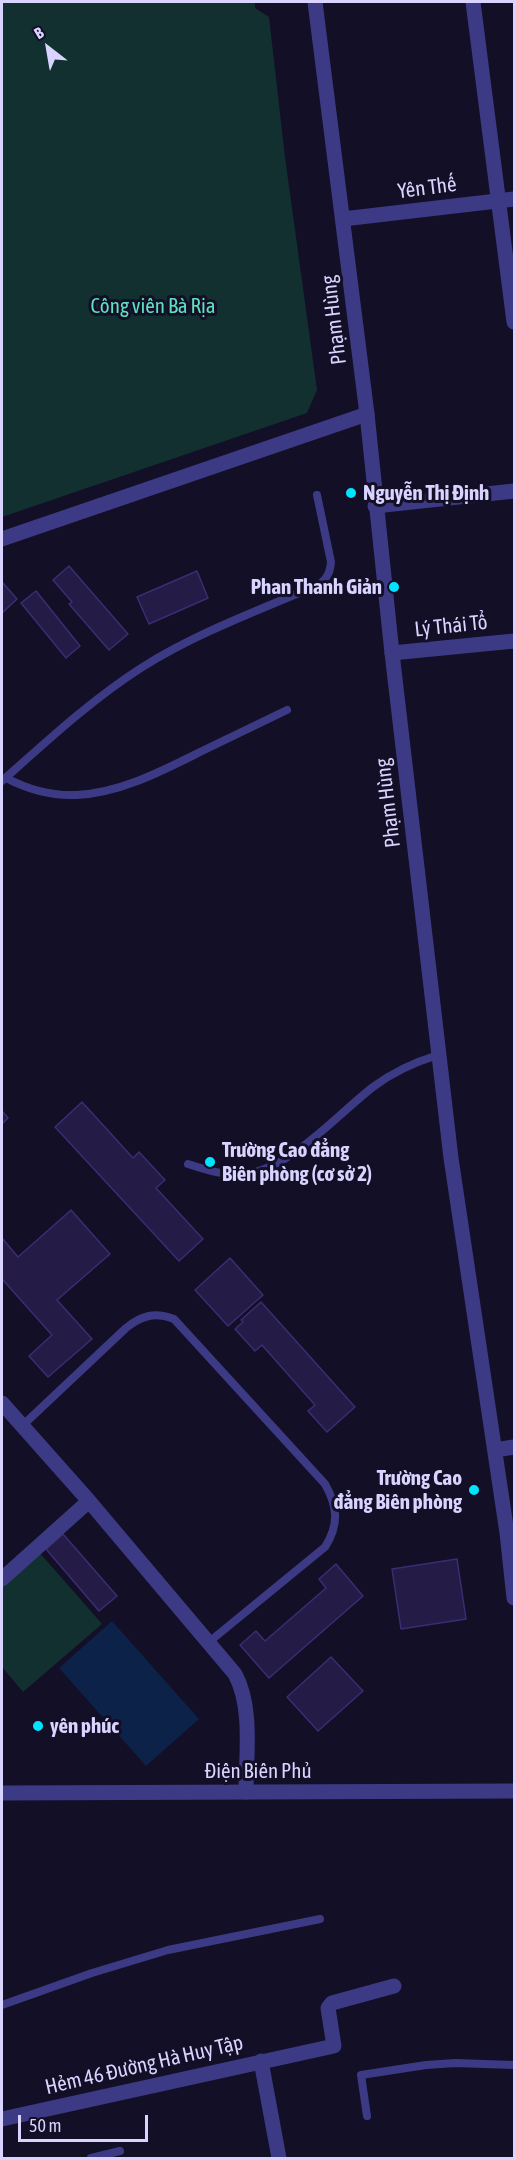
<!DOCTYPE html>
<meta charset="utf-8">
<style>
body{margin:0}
#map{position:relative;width:516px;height:2160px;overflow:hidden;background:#130f26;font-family:"Asap Condensed",sans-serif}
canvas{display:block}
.frame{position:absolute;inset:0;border:3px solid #d9d4ff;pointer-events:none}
.north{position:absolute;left:18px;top:18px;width:60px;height:60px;-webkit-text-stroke:4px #130f26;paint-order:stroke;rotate:329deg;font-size:16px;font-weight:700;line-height:24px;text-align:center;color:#d9d4ff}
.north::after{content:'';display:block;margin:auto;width:21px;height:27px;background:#d9d4ff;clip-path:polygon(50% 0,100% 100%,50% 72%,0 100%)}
.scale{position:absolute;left:18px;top:2115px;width:130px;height:27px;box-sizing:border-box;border:3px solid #d9d4ff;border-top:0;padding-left:8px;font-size:18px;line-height:21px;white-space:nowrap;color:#d9d4ff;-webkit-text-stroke:4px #130f26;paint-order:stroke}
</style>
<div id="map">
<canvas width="516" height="2160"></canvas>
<div class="frame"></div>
<div class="north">B</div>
<div class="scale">50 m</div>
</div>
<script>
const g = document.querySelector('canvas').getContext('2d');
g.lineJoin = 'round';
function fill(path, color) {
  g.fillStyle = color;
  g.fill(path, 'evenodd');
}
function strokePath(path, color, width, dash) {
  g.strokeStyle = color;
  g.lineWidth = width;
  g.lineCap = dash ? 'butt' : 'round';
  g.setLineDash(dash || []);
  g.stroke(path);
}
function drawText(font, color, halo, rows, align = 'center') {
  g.font = font + ' "Asap Condensed",sans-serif';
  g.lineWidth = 6;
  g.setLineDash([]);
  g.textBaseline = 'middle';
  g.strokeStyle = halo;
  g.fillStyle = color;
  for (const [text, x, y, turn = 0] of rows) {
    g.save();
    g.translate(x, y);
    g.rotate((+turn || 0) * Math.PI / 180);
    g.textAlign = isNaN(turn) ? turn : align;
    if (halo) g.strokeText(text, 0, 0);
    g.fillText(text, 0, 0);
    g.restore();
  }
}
const green = new Path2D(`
 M2,2H255V8L269,17L285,157L317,390L307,413L2,517Z
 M39,1552L102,1624L23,1692L2,1667V1585Z`);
const water = new Path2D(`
 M112,1621L199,1719L146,1766L59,1668Z`);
const building = new Path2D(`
 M69,566L128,634L109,650L69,604L72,602L53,580Z
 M197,571L208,598L149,624L137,597Z
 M2,582L17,599L2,613Z
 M36,591L80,646L66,658L21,603Z
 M82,1102L133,1158L139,1152L165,1180L156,1188L203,1239L179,1261L55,1127Z
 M2,1111L8,1118L2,1124Z
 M71,1210L110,1254L57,1300L92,1339L48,1377L29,1356L52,1335L2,1279V1238L18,1257Z
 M230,1258L263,1295L228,1326L195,1290Z
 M261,1302L355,1407L327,1432L308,1411L315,1405L262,1345L255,1351L235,1329L243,1322L241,1320Z
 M63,1534L117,1596L99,1611L46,1549Z
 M457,1559L466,1619L401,1629L392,1569Z
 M336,1564L363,1596L269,1678L240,1645L256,1631L265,1641L326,1588L319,1579Z
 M331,1657L363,1691L318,1731L287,1697Z`);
const service = new Path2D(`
 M6,778C27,789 51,796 76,795C120,793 162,771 200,752C229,738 258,724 287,710
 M2,781C46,742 91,700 141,668C196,633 260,610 320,584C328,577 330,572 331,562L317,495
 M188,1164C209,1171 229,1177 251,1173C295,1164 338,1114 373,1087C393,1072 415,1062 438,1055
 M22,1426L126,1328C142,1315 155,1312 174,1319L325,1484C338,1507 339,1525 325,1547L209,1642
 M2,2005L92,1973L168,1950L320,1919
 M367,2116L361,2075L426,2065L455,2063L514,2065
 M91,2158L120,2151`);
const minor = new Path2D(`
 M473,2L514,322
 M375,506L514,491
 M2,539L367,414
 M392,653L514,641
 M2,1403L89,1501L235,1674C253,1707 246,1755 246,1792
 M495,1450L514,1447
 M2,1579L89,1501
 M261,2061L279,2158
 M2,2119L334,2046L328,2008L332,2003L394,1986`);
const tertiary = new Path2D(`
 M315,2L367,414L392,653L451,1158L507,1533L514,1598
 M343,219L514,199
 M2,1793L514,1791`);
const markers = [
 [351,493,6,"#00e5ff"],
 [394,587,6,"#00e5ff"],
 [210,1162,6,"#00e5ff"],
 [474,1490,6,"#00e5ff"],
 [38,1726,6,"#00e5ff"]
];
const streetNames = [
 ["Yên Thế",427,188,-7],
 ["Phạm Hùng",334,320,-97],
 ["Lý Thái Tổ",451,626,-6],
 ["Phạm Hùng",388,803,-97],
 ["Điện Biên Phủ",258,1771],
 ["Hẻm 46 Đường Hà Huy Tập",144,2065,-13]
];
const parkNames = [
 ["Công viên Bà Rịa",153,306]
];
const poiNames = [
 ["Nguyễn Thị Định",363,493],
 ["Phan Thanh Giản",382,587,"right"],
 ["Trường Cao đẳng",222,1150],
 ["Biên phòng (cơ sở 2)",222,1174],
 ["Trường Cao",462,1478,"right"],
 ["đẳng Biên phòng",462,1502,"right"],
 ["yên phúc",50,1726]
];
fill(green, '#12302f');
fill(water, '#0c2248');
fill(building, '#241b47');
strokePath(building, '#3b2d73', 1.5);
strokePath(service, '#3d3a85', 8);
strokePath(minor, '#3d3a85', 15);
strokePath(tertiary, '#3d3a85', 15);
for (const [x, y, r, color] of markers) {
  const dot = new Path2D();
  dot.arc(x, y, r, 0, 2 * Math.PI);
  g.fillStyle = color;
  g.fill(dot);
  strokePath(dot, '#130f26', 2);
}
drawText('21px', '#d9d4ff', '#130f26', streetNames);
drawText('21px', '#5fe0c0', '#130f26', parkNames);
drawText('bold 21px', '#d9d4ff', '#130f26', poiNames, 'left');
</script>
